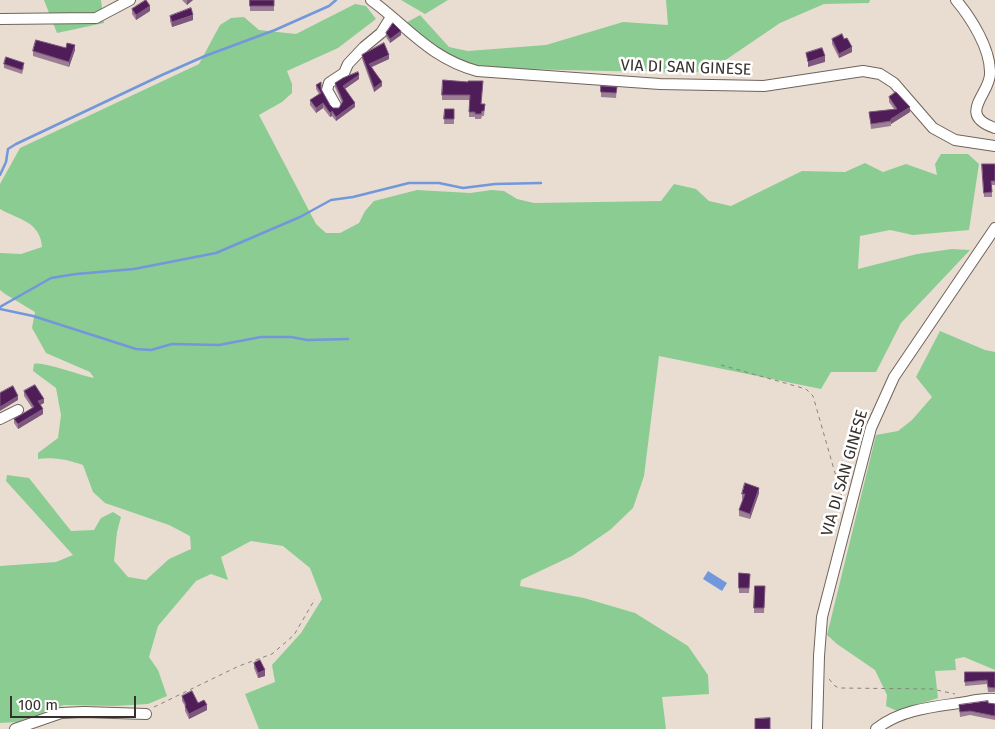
<!DOCTYPE html>
<style>
body{margin:0}
#map{position:relative;width:995px;height:729px;overflow:hidden;background:#e9ddd2;font-family:"Fira Sans",sans-serif}
canvas{display:block}
.scale{position:absolute;left:10px;top:696px;width:126px;height:22px;box-sizing:border-box;border:2px solid #36312d;border-top:0;padding-left:6px;font-size:15px;line-height:18px;white-space:nowrap;color:#36312d;-webkit-text-stroke:4px #fff;paint-order:stroke}
</style>
<div id="map">
<canvas width="995" height="729"></canvas>
<div class="scale">100 m</div>
</div>
<script>
const g = document.querySelector('canvas').getContext('2d');
g.lineJoin = 'round';
function fill(path, color) {
  g.fillStyle = color;
  g.fill(path, 'evenodd');
}
function strokePath(path, color, width, dash) {
  g.strokeStyle = color;
  g.lineWidth = width;
  g.lineCap = dash ? 'butt' : 'round';
  g.setLineDash(dash || []);
  g.stroke(path);
}
function drawText(font, color, halo, rows, align = 'center') {
  g.font = font + ' "Fira Sans",sans-serif';
  g.lineWidth = 5;
  g.setLineDash([]);
  g.textBaseline = 'middle';
  g.strokeStyle = halo;
  g.fillStyle = color;
  for (const [text, x, y, turn = 0] of rows) {
    g.save();
    g.translate(x, y);
    g.rotate((+turn || 0) * Math.PI / 180);
    g.textAlign = isNaN(turn) ? turn : align;
    if (halo) g.strokeText(text, 0, 0);
    g.fillText(text, 0, 0);
    g.restore();
  }
}
const green = new Path2D(`
 M44,0H101L104,23L57,33Z
 M401,0H448L425,14Z
 M666,0H870L869,3L824,4L780,23L727,59L695,73L477,68L449,59L404,24L420,15L449,47L468,51L546,45L623,22L668,25Z
 M355,4L366,6L376,19L338,48L287,71L292,84V93L282,102L259,115L316,224L326,233H340L359,223L365,211L374,201L417,190L470,193L492,190L504,191L517,199L534,203L661,201L674,184L696,189L709,201L731,206L802,171L845,172L865,163L883,172L906,164L937,175L935,164L941,154H968L979,164L969,230L913,235L890,230L860,236L858,269L917,254L952,249L970,250L901,323L876,372H831L821,389L659,356L644,476L633,508L610,530L572,556L521,580L520,586L584,598L635,613L688,646L708,675L709,694L662,697L666,729H259L245,694L275,682L272,665L301,633L322,599L310,568L283,546L251,541L221,557L228,580L211,574L196,581L158,626L149,657L158,670L167,696L148,704L115,706L64,705L17,722L0,723V566L56,562L73,555L6,481L7,475L29,478L71,531L94,530L101,518L113,512L121,517L117,532L114,561L128,577L146,580L169,559L191,549L190,536L169,525L105,503L93,492L83,465C68,460 54,457 38,459V453L58,438L61,415L56,388L33,371L34,364C42,361 82,376 94,378L90,372L46,353L32,328L35,312L5,294L0,290V253L21,254L42,247C40,221 19,220 0,209V184L20,148L199,64L220,25L231,18L244,17L259,30L296,34Z
 M940,331L985,350L995,352V670L964,657L955,659L956,670L935,671L938,698L897,711L886,706L887,695L875,670L837,644L827,635L876,435L898,431L912,420L932,397L916,377Z`);
const water = new Path2D(`
 M708,571L727,583L722,591L703,579Z`);
const stream = new Path2D(`
 M0,175L6,162L8,149L16,144L162,75L205,56L275,30L329,6L336,0
 M0,307L51,278L76,274L134,269L216,253L300,217L331,200L353,197L409,183H439L463,188L495,184L541,183
 M0,309L33,316L136,349L151,350L172,344L219,345L261,337H291L307,340L348,339`);
const path = new Path2D(`
 M721,365L806,389L813,396L843,501
 M829,679L835,686L839,688L932,689L955,694
 M154,707L239,666L272,654L294,635L315,599`);
const minor = new Path2D(`
 M371,0C409,28 430,58 477,71L660,84L764,86L863,71L880,74L894,83L933,128L955,140L995,146
 M956,0C971,18 991,49 990,74C990,94 956,115 995,128
 M0,19L96,18L130,0
 M336,106L327,90L329,83L344,73L348,64L364,47L381,33L391,17
 M0,419L18,410
 M15,729L61,713L84,712L146,714
 M817,729L819,656L822,617L871,428L894,377L995,228
 M876,729C900,710 931,707 960,703C972,701 983,698 995,699`);
const wall = new Path2D(`
 M182,0H193L187,5Z
 M250,0H274V11H250Z
 M132,9L150,11L136,20L132,14Z
 M170,16L193,20L172,27L170,21Z
 M386,33L401,35L390,43L386,37Z
 M832,39L852,52L839,58L832,44Z
 M75,50L69,67L33,56V51Z
 M362,55L389,59L372,67L382,86L374,92L362,59Z
 M4,64L24,67L22,74L4,68Z
 M359,79L345,89L355,107L336,121L332,116L330,117L323,108L316,113L310,105V100L319,94L316,89V85L321,89L330,105L333,108H339L342,103L335,87V83Z
 M468,82L481,104H485L484,116H482L481,119H475V117H469V100H442V95Z
 M601,86L617,87L616,98L601,97Z
 M889,97L910,112L891,124V126L871,129L869,112L894,109L889,102Z
 M445,109H454V124H444Z
 M982,164H995V185H992V197H984Z
 M24,391L44,403L40,405L43,414L18,429L14,423V419L32,408L24,396Z
 M759,493L750,519L739,516V510L743,499H742V494Z
 M739,573L750,574L749,593H739Z
 M755,586H765L764,613H754Z
 M254,663L265,676L258,678L254,668Z
 M965,672H995V692H988L987,684L965,686Z
 M182,696L198,703L207,710L189,719L185,711V706L182,701Z
 M988,703L995,704V720L970,715L960,717L959,705Z`);
const shadedWall = new Path2D(`
 M187,0H193L187,5Z
 M150,6V11L136,20V15Z
 M193,15V20L172,27V22Z
 M401,31V35L390,43V39Z
 M75,45V50L69,67V62Z
 M852,47V52L839,58V54Z
 M389,55V59L369,68V64Z
 M825,56V62L808,67V62Z
 M359,75V79L343,90V86Z
 M382,82V86L374,92V88Z
 M323,103V108L316,113V108Z
 M355,103V107L336,121V117Z
 M910,107V112L891,124V119Z
 M332,111V116L330,117V113Z
 M18,396V400L0,411V407Z
 M44,399V403L38,406V401Z
 M43,409V414L18,429V424Z
 M759,488V493L750,519V514Z
 M265,670V676L258,678V673Z
 M207,705V710L189,719V714Z`);
const building = new Path2D(`
 M146,0L150,6L136,15L132,9Z
 M250,0H274V6H250Z
 M191,8L193,15L172,22L170,16Z
 M393,23L401,31L390,39L386,33Z
 M842,34L844,39L847,38L852,47L839,54L832,39Z
 M36,40L66,48L67,43L75,45L69,62L33,51Z
 M384,43L389,55L369,64L382,82L374,88L362,55Z
 M822,48L825,56L808,62L806,53Z
 M6,57L24,63L22,70L4,64Z
 M358,72L359,75L343,86L355,103L336,117L332,111L330,113L323,103L316,108L310,100L321,93L316,85L321,82V89L330,105L333,108H339L343,101L335,83L343,78Z
 M443,80L468,82V81H483L481,104H485L484,111H482L481,114H475V112H469L470,95H442Z
 M601,86L617,87L616,93L601,92Z
 M896,92L910,107L891,119V121L871,124L869,112L897,109L889,97Z
 M445,109H454V119H444Z
 M982,164H995V181H991L992,192L984,193Z
 M35,385L44,399L38,401L43,409L18,424L14,419L34,407L24,391Z
 M13,386L18,396L0,407V393Z
 M745,483L759,488L750,514L739,510L745,494H742Z
 M739,573L750,574L749,588H739Z
 M755,586H765L764,608H754Z
 M260,660L265,670L258,673L254,663Z
 M965,672H995V688L988,687L987,680L965,682Z
 M192,691L198,703L204,700L207,705L189,714L185,706L186,705L182,696Z
 M988,701V703L995,704V716L970,711L960,712L959,705Z
 M770,718V729H755V719Z`);
const streetNames = [
 ["VIA DI SAN GINESE",686,68,2],
 ["VIA DI SAN GINESE",845,473,-74]
];
fill(green, '#8bcc92');
fill(water, '#7297db');
strokePath(stream, '#7297db', 2.5);
strokePath(minor, '#6f645b', 12);
strokePath(path, '#8a827a', 1, [4, 4]);
strokePath(minor, '#fff', 10);
fill(wall, '#9c7e95');
fill(shadedWall, '#7d577d');
fill(building, '#4f1e58');
strokePath(building, '#7d577d', 1);
drawText('16px', '#36312d', '#fff', streetNames);
</script>
